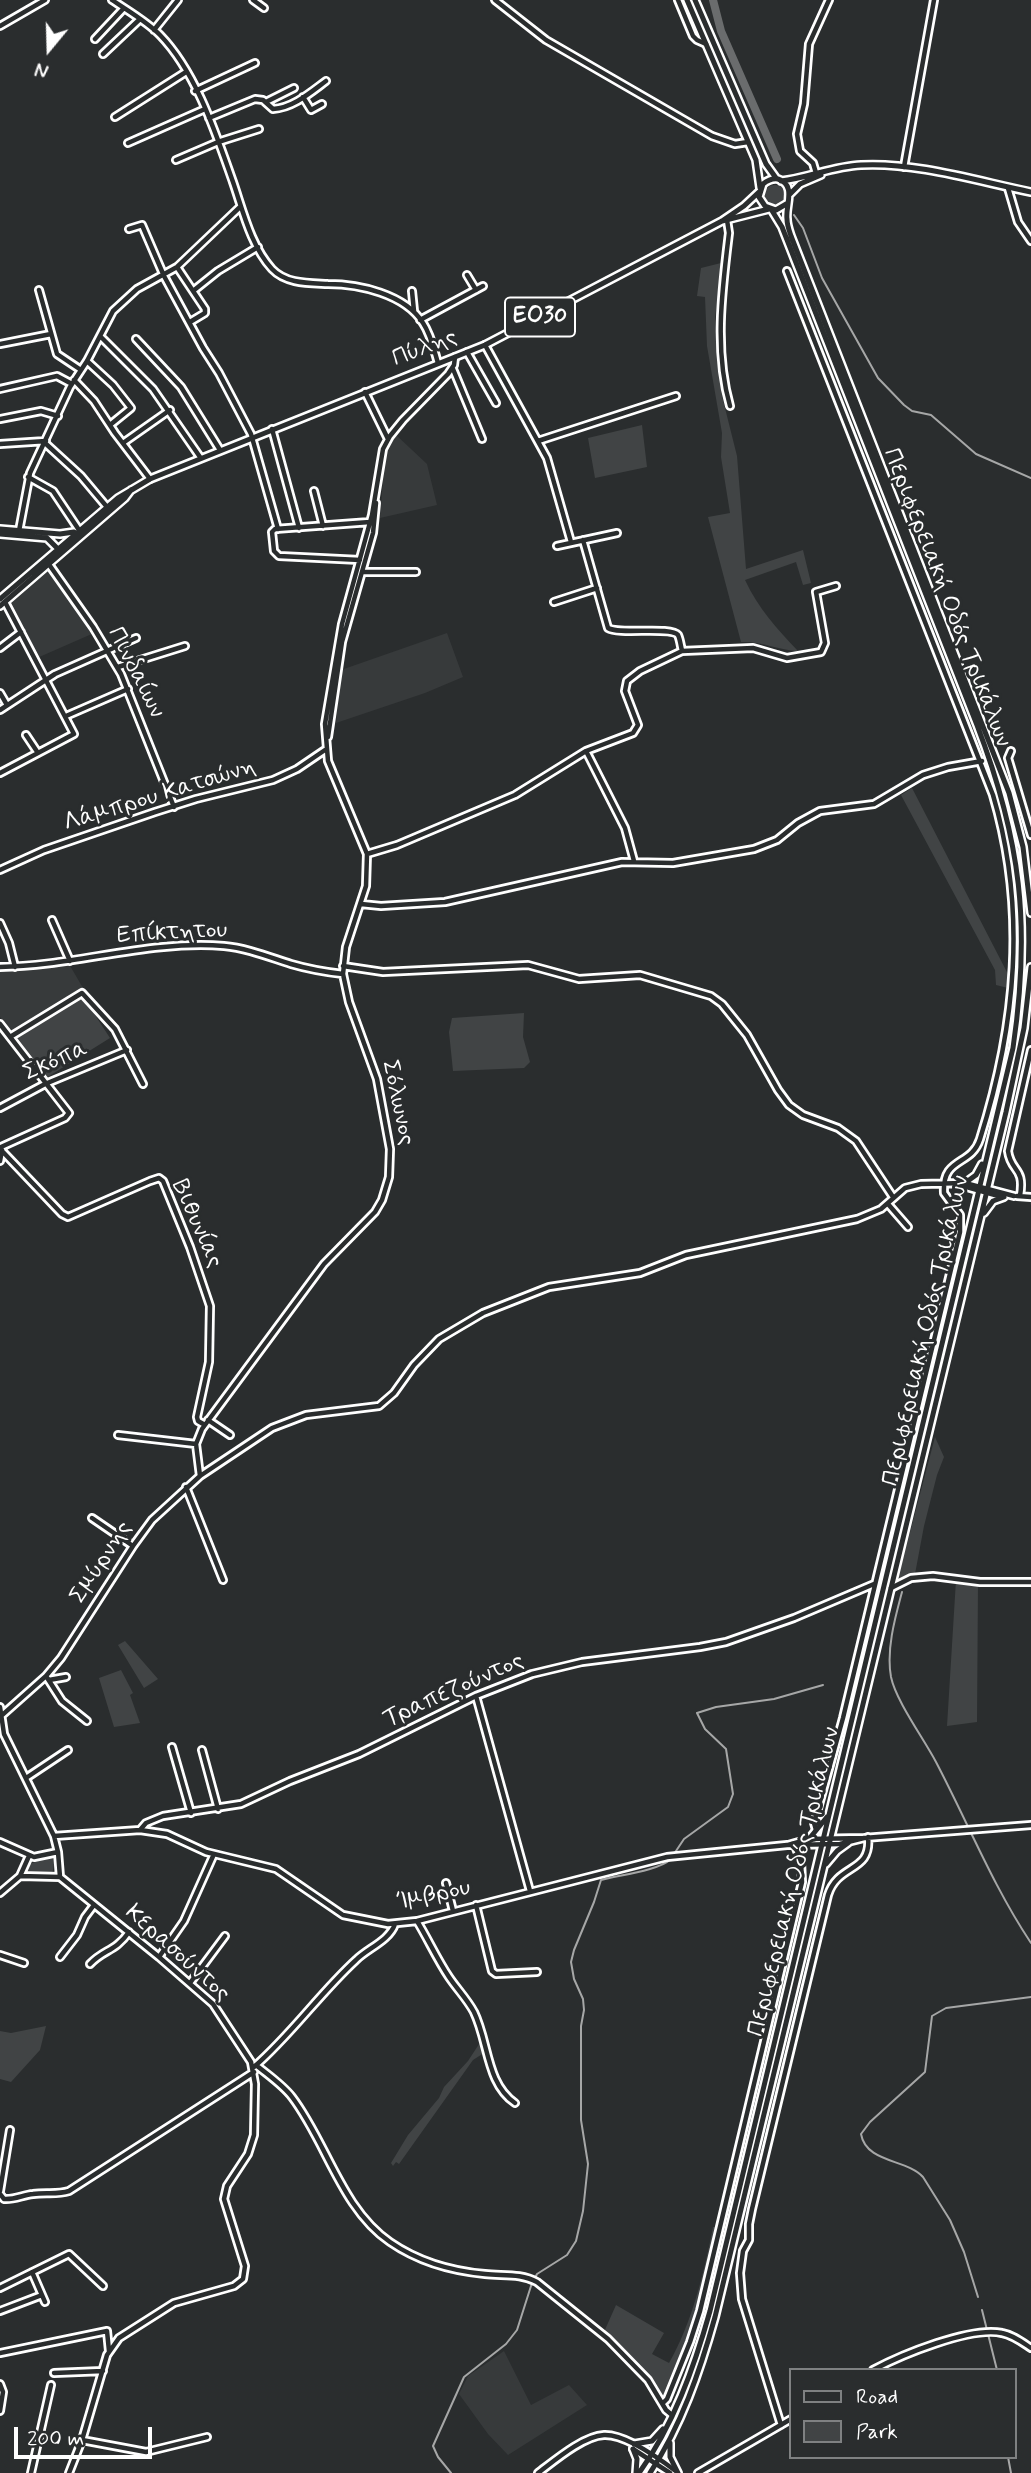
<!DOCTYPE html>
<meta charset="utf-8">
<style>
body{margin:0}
#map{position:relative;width:1031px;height:2473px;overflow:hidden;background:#2a2d2e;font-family:Mynerve,sans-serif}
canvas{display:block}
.legend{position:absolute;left:789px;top:2368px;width:228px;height:91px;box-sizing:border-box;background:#2a2d2e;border:2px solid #7f8182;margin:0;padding:9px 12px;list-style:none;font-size:21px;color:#fff}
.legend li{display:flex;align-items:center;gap:14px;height:35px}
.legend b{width:35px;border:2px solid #7f8182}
.north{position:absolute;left:14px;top:14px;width:70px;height:70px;-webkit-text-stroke:5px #2a2d2e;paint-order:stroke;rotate:199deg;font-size:19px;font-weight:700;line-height:28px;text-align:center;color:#fff}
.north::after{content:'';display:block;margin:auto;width:24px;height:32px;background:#fff;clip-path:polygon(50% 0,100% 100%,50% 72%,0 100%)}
.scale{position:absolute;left:14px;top:2427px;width:138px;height:32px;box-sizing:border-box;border:4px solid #fff;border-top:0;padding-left:9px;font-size:21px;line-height:24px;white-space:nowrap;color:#fff;-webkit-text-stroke:5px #2a2d2e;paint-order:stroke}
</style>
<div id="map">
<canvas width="1031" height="2473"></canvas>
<ul class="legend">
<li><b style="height:9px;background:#2a2d2e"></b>Road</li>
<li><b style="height:19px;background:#414445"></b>Park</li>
</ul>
<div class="north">N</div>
<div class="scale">200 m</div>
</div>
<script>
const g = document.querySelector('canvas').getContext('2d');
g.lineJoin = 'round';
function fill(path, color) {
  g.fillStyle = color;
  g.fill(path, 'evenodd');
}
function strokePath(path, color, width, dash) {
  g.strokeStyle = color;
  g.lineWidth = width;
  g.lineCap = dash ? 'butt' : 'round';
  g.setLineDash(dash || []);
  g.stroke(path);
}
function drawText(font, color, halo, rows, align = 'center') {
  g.font = font + ' Mynerve,sans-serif';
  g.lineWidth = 6;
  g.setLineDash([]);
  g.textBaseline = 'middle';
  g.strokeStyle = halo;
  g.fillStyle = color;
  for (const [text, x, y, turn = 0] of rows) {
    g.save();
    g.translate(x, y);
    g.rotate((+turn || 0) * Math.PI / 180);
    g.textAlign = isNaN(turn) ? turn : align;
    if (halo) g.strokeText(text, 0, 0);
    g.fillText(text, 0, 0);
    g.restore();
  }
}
const built = new Path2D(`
 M395,434L427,464L437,505L380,518L385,453Z
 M48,568L94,633L37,658L8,602Z
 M447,633L463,677L425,693L336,723L341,670Z
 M69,964L83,988L12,1033L0,1017V971Z
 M504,2351L531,2405L569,2385L587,2405L508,2455L488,2434L459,2394L468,2376Z`);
const green = new Path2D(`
 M764 196a11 11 0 1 1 22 0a11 11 0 1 1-22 0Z
 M721,263L715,319L717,354L722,396L737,456L746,569L803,550L811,583L803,585L796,562L745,580C758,608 777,629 798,651C778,650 761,641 741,642L708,517L730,513L721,457L722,433L707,346L705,297L697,296L701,268Z
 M642,425L647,467L595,478L588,438Z
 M912,788L1010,978L1008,988L996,985L995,970L901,795Z
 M82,995L110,1038L46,1078L16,1037Z
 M524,1013L523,1037L530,1062L524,1068L453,1071L449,1032L452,1018Z
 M935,1437L944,1457L937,1475L924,1526L915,1574L897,1582Z
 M956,1580L978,1583L977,1722L947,1726Z
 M125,1641L158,1679L144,1688L118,1645Z
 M121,1670L133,1693L130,1695L140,1723L114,1727L99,1678Z
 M51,1857L55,1859L52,1875L27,1876L29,1864Z
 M46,2026L40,2050L11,2082L0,2079V2031L11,2033Z
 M483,2038L487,2051L473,2060L399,2164L396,2162L393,2166L391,2163L408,2135L439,2098L444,2087L468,2061Z
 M713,2227H717L691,2336L665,2400L644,2371L604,2332L616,2305L664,2333L652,2354L669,2363C692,2323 704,2273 713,2227Z`);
const stream = new Path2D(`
 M794,215L803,228L822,278L878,378L904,405L912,411L931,415L976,454L1031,478
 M902,1592C895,1618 886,1650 891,1677C896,1701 924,1739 936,1762C968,1823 993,1886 1031,1943
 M674,1854L684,1839L728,1807L733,1794L726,1749L705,1729L697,1713L716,1707L774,1699L823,1685
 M978,2297L964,2252L950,2220L923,2177C907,2159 866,2163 861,2134L870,2122L925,2072L932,2016L946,2008L1031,1997
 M982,2310L997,2370
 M1008,2457L1011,2473
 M451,2473L438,2457L433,2446L464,2377L506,2344L517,2330L531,2286L537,2274L567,2255L576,2241L583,2211L588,2164L581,2120V2026L584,2010L583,1999L574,1979L571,1962L574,1950L594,1902L601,1880C619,1875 658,1871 671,1859`);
const river = new Path2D(`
 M713,0L721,31L777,159`);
const minor = new Path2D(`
 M112,0C128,11 146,21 160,35C196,72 216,134 233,182C243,211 251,246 272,269C286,284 309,283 328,284C359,284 405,294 423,323C431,335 434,350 438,363
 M253,0L264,8
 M495,0L546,40L712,136L735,144L748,142
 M678,0L693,36L697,40L706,44
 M0,26L45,0
 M154,30L178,0
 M95,39L124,8
 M103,54L140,19
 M195,91L255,63
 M303,97L311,110L322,104
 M266,102L294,88
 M115,117L186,72
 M209,118L255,99L263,100L273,109C293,108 311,92 326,81
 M128,143L205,109
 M176,160L218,142L259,129
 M904,167L934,0
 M816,173L813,163L800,151L797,134L804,104L809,44L829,0
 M1008,188L1018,222L1031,241
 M727,220L729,233C722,290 714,350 730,406
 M129,229L142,225L164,276L203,348L219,373L251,434L278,529
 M177,267L205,309V313L190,322
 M787,271L993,795C1027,910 1016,1025 980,1139C971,1167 942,1156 944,1193L960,1215V1232L843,1718L814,1823L816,1830
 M467,275L476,290
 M39,290L57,354L81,370
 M193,291L218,271L258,247
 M412,291L414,311
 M420,320L483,286
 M100,336L153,389L200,457
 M136,339L181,387L220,450
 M0,344L51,334
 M485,345L547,458L571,542
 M467,352L496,403
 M87,361L113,385L131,408L110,425
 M453,369L482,439
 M74,380L94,401L115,433L150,479
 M0,389L57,376L72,384
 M365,392L388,439
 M0,419L41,411L58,416
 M272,429L299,528
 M538,441L676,396
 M45,443L81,476L107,507
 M123,443L170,410
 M0,444L46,441
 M28,477L53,491L79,530
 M314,491L323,526
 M19,531L30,473L70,387L87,361L113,311L137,289L177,267L240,207
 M583,540L608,628C619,635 671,626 678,635C680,639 681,647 682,651
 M557,546L617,533
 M360,560L279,556L274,551L272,532L275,529L370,522
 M48,563L93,627L121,674L174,807
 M362,572H416
 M554,602L597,588
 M0,648L21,632
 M118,667L185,646
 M0,693L7,705
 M0,710L55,674L136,638
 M66,716L128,689
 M26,735L38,753
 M328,737L342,642L373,533L376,503
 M586,751L625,828L634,861
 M1011,751L1008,758L1031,835
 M0,773L74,734L5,602
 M367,854L397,845L515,795L586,751L633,733L638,725L625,691L627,681L640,671L682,651L753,648L787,658L821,652L825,643L816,592L836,586
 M0,870L44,850L155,812L196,799L273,780L297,769L325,750
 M361,904L381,906L445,902L622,862L673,863L754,849L777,840L798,823L820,811L874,804L923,775L948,767L982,761
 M52,920L70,961
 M0,923L9,943L15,967
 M343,966L383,972L528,965L579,979L640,975L711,996L722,1004L747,1035L778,1090L789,1105L803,1115L838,1128L856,1141L893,1197
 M0,967C75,966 148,940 224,946C247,948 269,957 291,964C308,969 325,972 343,974
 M0,1024L69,1113L65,1118L1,1147
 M10,1037L82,993L115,1029L143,1084
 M0,1108L45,1084L127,1050
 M3,1152L62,1214L68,1217L150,1181L159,1178L163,1181L190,1247L210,1306L209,1362L197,1417L198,1421L205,1425
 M0,1161L2,1150
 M956,1184L1002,1197
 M1017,1196L1031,1197
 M1020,1196C1025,1166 1011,1173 1008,1151L1031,1050
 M888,1204L908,1227
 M208,1420L230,1435
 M118,1435L196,1444
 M200,1476L196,1444L202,1429L324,1264L375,1212L382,1200L389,1177L390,1149L377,1079L349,1002L343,974L346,947L366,886L367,854L328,761L325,724L342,624L372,515L383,449L390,436L403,420L448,374L454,365L455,357
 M186,1487L223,1580
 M92,1518L133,1546
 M891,1588L911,1578L933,1576L980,1582H1031
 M46,1676L62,1701L87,1721
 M49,1680L66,1677
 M476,1696L530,1891
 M0,1707L4,1734L54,1836L58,1852L60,1877
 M1,1716L46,1676L61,1658L133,1546L152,1520L200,1476L272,1428L306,1415L379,1406L394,1393L414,1365L439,1339L483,1313L549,1287L640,1273L686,1255L857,1219L881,1209L905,1188L921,1184L965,1183L1014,1196
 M172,1747L191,1813
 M202,1750L218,1809
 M26,1778L68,1750
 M140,1830L146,1823L163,1816L241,1804L290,1781L359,1754L476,1696L532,1674L582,1662L700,1647L726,1642L794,1618L874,1584
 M54,1836L140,1830L167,1834L206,1852L276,1869L343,1915L388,1924L417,1921L667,1857L787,1845L840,1844L864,1838
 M0,1842L34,1857L58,1852
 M788,1845L809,1839L864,1838L1031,1825
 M20,1876L60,1877
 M60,1877L159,1957L213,2004L251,2062L255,2084L254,2135L248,2154L227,2186L224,2199L245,2266L243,2279L234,2286L174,2303L119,2338L107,2355L82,2440L69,2473
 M446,1883L453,1911
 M0,1893L20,1876L29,1856
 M476,1905L492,1971L496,1974L537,1972
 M417,1921C428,1939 437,1959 449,1977C457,1989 467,1999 474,2012C489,2043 486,2083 515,2103
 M0,1955L24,1963
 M60,1957L77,1935L85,1917L94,1905
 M159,1957L184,1921L214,1854
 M90,1964C104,1949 115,1952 129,1932
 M190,1983L225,1936
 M256,2065C268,2075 283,2085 292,2097C327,2143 341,2208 390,2242C419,2262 451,2271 485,2274C503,2276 521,2273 537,2282L608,2339L648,2380L666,2410L672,2415
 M254,2067C291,2035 320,1993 356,1960C368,1948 389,1941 395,1924
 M0,2191L10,2130
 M0,2194L4,2199C14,2200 23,2195 33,2194C46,2192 57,2195 69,2191L254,2072
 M32,2272L45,2302
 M0,2288L69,2254L103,2286
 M0,2311L42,2295
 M0,2353L107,2331L109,2351
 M873,2370C901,2355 971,2326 1002,2333C1013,2335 1022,2342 1031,2348
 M54,2373L103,2371
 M0,2384L3,2392L0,2411
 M663,2403L667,2399L690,2342L700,2311L802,1882L801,1861L795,1846
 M781,2425L742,2299L740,2273L743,2251L749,2240V2224L752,2209L828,1895C838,1863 872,1873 868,1837
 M82,2440L146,2452L207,2437
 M633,2449L670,2473
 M31,2473L51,2385
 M538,2473C554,2461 583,2436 604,2435C626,2434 660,2459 677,2472
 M698,2473L791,2419`);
const major = new Path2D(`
 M687,0L756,160L760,188
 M695,0L766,164L776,178
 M781,181C808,178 834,166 861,165C916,162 977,181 1031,192
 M790,194L800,184L821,175
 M788,203L776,210L765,206L759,197L763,184C768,180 772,178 778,179C797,185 785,206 787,219C787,225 789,230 791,236L1009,793L1023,847L1031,913
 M722,221L769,209
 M0,529L60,534L74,532
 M0,534L47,538L59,550
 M0,599L118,498L150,479L485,345L722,221L744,206L759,192
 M0,606L125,498L131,490
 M965,1183L976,1175L982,1164
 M984,1213L993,1201L1004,1197
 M809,1839L827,1817
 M826,1864L837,1851L848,1843
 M670,2443V2457L678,2473
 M634,2444L652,2441L663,2429
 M633,2449L637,2459L636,2473
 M639,2473C673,2426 694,2368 710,2311L1013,1048C1031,926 1021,840 977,725L782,227L771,209
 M650,2473C681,2426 700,2371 715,2317L1006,1112L1024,1028L1031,967`);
const shields = [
 [540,317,70]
];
const shieldNames = [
 ["ΕΟ30",540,317]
];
const streetNames = [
 ["Πύλης",425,349,-21],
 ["Περιφερειακή Οδός Τρικάλων",946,598,69],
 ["Πινδαίων",135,673,63],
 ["Λάμπρου Κατσώνη",160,796,-17],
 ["Επίκτητου",172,934,-3],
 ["Σκόπα",56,1062,-24],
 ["Σόλωνος",397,1103,78],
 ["Βιθυνίας",196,1224,66],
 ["Περιφερειακή Οδός Τρικάλων",927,1331,-77],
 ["Σμύρνης",102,1563,-57],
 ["Τραπεζούντος",454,1691,-24],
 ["Περιφερειακή Οδός Τρικάλων",795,1882,-76],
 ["Ίμβρου",434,1896,-12],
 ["Κερασούντος",177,1954,42]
];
fill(built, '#373a3b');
fill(green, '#414445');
strokePath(stream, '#a6a7a7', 2);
strokePath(river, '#6a6c6d', 8);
strokePath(minor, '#fff', 10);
strokePath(major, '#fff', 10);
strokePath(minor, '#2a2d2e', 4.5);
strokePath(major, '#2a2d2e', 5);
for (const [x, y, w] of shields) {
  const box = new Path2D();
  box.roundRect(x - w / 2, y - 19.5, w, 39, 5);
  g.fillStyle = '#2a2d2e';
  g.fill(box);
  strokePath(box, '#fff', 2);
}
drawText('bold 23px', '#fff', null, shieldNames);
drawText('24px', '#fff', '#2a2d2e', streetNames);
</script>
